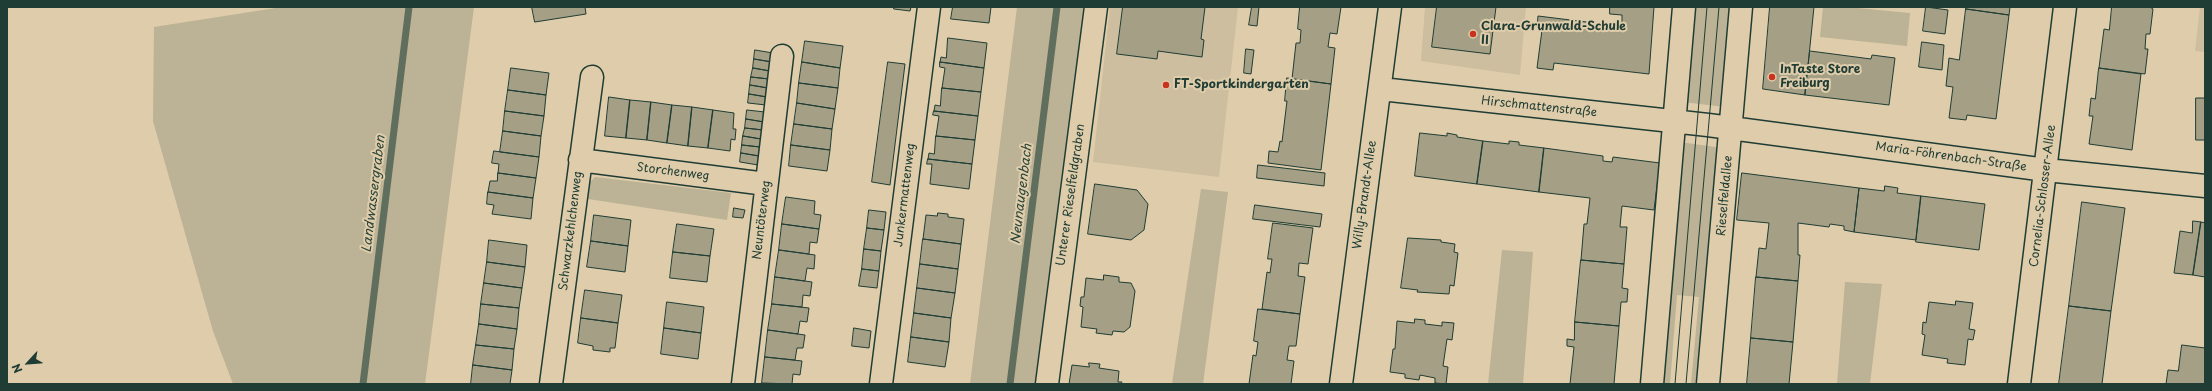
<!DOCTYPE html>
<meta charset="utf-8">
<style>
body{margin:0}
#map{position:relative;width:2212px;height:391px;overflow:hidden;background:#dfccaa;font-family:"Playpen Sans",sans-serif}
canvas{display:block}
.frame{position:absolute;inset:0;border:8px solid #1f3d34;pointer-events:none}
.north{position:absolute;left:8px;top:343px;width:40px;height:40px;-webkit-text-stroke:3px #dfccaa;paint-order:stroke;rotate:244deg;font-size:11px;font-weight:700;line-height:16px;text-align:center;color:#1f3d34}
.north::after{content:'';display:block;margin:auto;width:14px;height:18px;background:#1f3d34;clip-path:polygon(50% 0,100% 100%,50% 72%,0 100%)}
</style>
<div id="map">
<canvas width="2212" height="391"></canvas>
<div class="frame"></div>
<div class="north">N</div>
</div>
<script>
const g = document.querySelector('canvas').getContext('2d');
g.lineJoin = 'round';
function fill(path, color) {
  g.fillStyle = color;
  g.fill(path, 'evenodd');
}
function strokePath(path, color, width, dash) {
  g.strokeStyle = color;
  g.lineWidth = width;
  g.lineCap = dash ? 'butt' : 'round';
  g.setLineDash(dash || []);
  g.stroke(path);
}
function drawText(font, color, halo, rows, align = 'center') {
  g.font = font + ' "Playpen Sans",sans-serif';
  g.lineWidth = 4;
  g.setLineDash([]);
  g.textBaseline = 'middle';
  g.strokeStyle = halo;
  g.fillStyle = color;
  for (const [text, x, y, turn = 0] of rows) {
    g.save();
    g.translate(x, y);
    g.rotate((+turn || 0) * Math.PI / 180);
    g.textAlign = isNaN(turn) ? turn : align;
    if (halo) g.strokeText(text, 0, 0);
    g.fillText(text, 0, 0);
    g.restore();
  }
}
const built = new Path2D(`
 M1110,7H1238L1219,177L1093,162Z
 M1425,7H1526L1520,75L1421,61Z
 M2200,7H2205V52L2195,51Z`);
const green = new Path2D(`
 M282,7H474L425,384H233L213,331L153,121L154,27Z
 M1017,7H1084L1067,165L1036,384H970Z
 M1691,7H1734L1725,107L1683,102Z
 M1823,7H1847L1910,13L1907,46L1820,37Z
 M1680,142L1722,148L1702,384H1691L1699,297L1677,295L1670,384H1659Z
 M595,177L731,193L727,220L588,199L590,182Z
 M1201,189L1228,192L1203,384H1172Z
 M1502,250L1533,252L1523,384H1488Z
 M1845,282L1882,284L1870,384H1837Z`);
const stream = new Path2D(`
 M363,384L409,7
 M1010,384L1057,7`);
const building = new Path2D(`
 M532,7H585L586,14L535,22Z
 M894,7H911L910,11L894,9Z
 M953,7H991L989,23L951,19Z
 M1123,7H1205L1201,39L1204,40L1202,57L1158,51L1157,59L1117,54Z
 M1252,7H1259L1257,26L1249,25Z
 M1300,7H1341L1337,34L1330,33L1328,47L1335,48L1331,84L1292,79L1296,43H1300L1301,30L1298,29Z
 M1437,7H1496L1490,54L1432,47Z
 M1610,7H1654L1649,74L1554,63L1553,70L1537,68L1542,30L1537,29L1538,16L1611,25L1622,22V15L1610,14Z
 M1770,7H1814L1805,95L1763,89Z
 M1926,7L1948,10L1945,34L1923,31Z
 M1966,7H2010L2009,15L1966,9Z
 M2112,7H2150L2153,9L2150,34H2146L2145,49H2148L2145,74L2099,68L2104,29L2109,30Z
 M1966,9L2009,15L1996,119L1967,115L1966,120L1949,118L1953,87L1946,86L1949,58L1959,60Z
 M948,38L987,43L984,68L940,62L941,57L946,58Z
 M805,41L843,46L840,68L802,62Z
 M1922,42L1944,45L1942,70L1919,67Z
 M1246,49L1254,50L1251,74L1244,73Z
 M755,50L773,53L772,62L754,59Z
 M1810,51L1871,59L1872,55L1895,58L1889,105L1805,95Z
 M754,59L772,62L770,71L753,68Z
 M802,62L840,68L838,88L799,83Z
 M888,62L905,64L890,185L872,182Z
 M940,62L984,68L981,92L942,88L945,68L940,67Z
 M511,68L549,73L546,95L508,90Z
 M753,68L770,71L769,79L751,77Z
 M2099,68L2141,74L2132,150L2089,144L2093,116H2089L2091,98L2095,99Z
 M751,77L769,79L768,88L750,85Z
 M1287,78L1331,84L1321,170L1268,163L1269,151L1278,152L1280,141L1282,142L1287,101H1285Z
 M799,83L838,88L835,109L797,103Z
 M750,85L768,88L767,97L749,94Z
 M942,88L981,92L978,116L934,111L935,105L940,106Z
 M508,90L546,95L544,116L505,111Z
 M749,94L767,97L766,105L748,103Z
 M609,97L630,100L626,138L605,136Z
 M2196,98H2205V140H2196Z
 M630,100L651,102L647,140L626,138Z
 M651,102L672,105L667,143L647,140Z
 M797,103L835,109L832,129L794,124Z
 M672,105L692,107L688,146L667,143Z
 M692,107L713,110L708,148L688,146Z
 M713,110L734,113L733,129H736L735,140L731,139L730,151L708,148Z
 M747,110L765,112L764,122L746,119Z
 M505,111L544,116L541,136L503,131Z
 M934,111L978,116L975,140L936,136L939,116L933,115Z
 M746,119L764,122L763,130L745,128Z
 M794,124L832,129L830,150L791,145Z
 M745,128L763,130L761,139L743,136Z
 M503,131L541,136L539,157L500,152Z
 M1420,133L1447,136V133L1457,135V137L1483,141L1477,184L1415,176Z
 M743,136L761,139L760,147L742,145Z
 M936,136L975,140L972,164L928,159L929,153L934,154Z
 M1483,141L1509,144V141L1519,142V145L1544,148L1539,192L1477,184Z
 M742,145L760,147L759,156L741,153Z
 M791,145L830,150L827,171L789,166Z
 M1544,148L1603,156V161L1612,162L1613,157L1660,163L1654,210L1622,206L1620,227H1627L1624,264L1581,260L1584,224H1587L1590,198L1539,192Z
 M494,151L539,157L536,178L498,173L499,164L492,163Z
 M741,153L759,156L758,165L740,162Z
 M928,159L972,164L969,189L930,184L932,164H927Z
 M1258,165L1325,173L1324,186L1257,178Z
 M498,173L536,178L533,198L488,192L490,181H497Z
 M1742,173L1859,188L1854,232L1844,230V226L1830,224L1829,227L1798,223V255H1800L1798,281L1756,277L1759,248L1766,249L1769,223L1737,220Z
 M1095,184L1137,190L1148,204L1144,230L1131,240L1088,234Z
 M1885,186L1898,188L1897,193L1921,196L1916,240L1854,232L1859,188L1884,191Z
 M488,192L533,198L531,219L492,214L494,205L487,204Z
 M1921,196L1985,204L1979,250L1916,242Z
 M786,197L815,201L814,214L821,215L819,229L782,224Z
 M2082,202L2125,208L2111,311L2069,306Z
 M1255,205L1322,214L1320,227L1253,219Z
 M734,208L745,210L743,218L733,217Z
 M869,210L886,212L884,230L867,228Z
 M938,213L948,214V217L964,219L961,244L923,239L926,215L937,216Z
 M594,215L631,220L628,246L591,241Z
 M2193,221L2201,222L2193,275L2174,273L2180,231L2192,233Z
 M2201,222L2205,223V277L2193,275Z
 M1273,223L1313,228L1308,264L1299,263L1298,276L1305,277L1300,314L1262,309L1267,272L1270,273L1272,259H1268Z
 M677,224L714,229L710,256L673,252Z
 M782,224L819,229L817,243L810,242L809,254L779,250Z
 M867,228L884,230L881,251L864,249Z
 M1408,238L1441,240V242L1455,244L1454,252L1458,253L1454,286L1450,285L1449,294L1417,292L1418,290L1401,288Z
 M923,239L961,244L958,269L920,264Z
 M489,240L527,245L525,267L487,262Z
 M591,241L628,246L625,272L587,267Z
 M864,249L881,251L879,271L862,269Z
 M779,250L815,255L814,269L807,268L805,281L775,277Z
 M673,252L710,256L707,282L670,278Z
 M1581,260L1624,264L1622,288L1628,289L1627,302H1621L1619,326L1575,322Z
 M487,262L525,267L522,288L484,283Z
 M920,264L958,269L955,293L917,288Z
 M862,269L879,271L877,288L859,286Z
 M1104,275L1119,277V282L1131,283L1135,291L1130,327L1124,332L1113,331L1112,335L1096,333L1097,329L1081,327L1083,307L1080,306L1081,297H1084L1086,278L1103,280Z
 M775,277L812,282L810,296L803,295L802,307L772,304Z
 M1756,277L1798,281L1793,342L1751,338Z
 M484,283L522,288L519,308L481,304Z
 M917,288L955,293L951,318L914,313Z
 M585,290L622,295L618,323L581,318Z
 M1956,301L1973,303L1969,329L1975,330L1973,340L1968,339L1965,365L1947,363L1948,359L1922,355L1925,335L1922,334L1923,322L1926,323L1929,302L1955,305Z
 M667,302L704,307L701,333L664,328Z
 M481,304L519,308L517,329L479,324Z
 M772,304L809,308L807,322L800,321L798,334L768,330Z
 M2069,306L2111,311L2102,384H2059Z
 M1258,309L1300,314L1296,346H1289L1287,360L1294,361L1291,384H1249L1253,355L1256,356L1258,342L1254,341Z
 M914,313L951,318L949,342L911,337Z
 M581,318L618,323L615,348H610V352L593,350V346L578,343Z
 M1415,319L1425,320V324L1442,326V322L1454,323L1452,340L1447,339L1443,366L1448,367L1446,384L1435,383V378L1420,375L1419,380L1405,378V374L1390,372L1393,349H1395L1397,321L1414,323Z
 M1575,322L1619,326L1614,384H1570L1574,347L1567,346V339L1574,340Z
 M479,324L517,329L514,349L476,345Z
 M664,328L701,333L698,359L661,354Z
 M854,328L871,331L869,348L852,346Z
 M768,330L805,335L803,348H797L795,360L765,357Z
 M911,337L949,342L945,367L908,362Z
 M1751,338L1793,342L1789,384H1747Z
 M476,345L514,349L512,370L473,365Z
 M2182,345L2205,348V384H2166L2168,370L2178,371Z
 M765,357L802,361L800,375L793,374L792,384L762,383Z
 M1089,363L1100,364L1099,368L1119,371L1118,382H1122L1121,384H1069L1072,365L1089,367Z
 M473,365L512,370L510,384H471Z`);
const minor = new Path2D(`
 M1381,89L1708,125L2046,170L2205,186
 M580,160L766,184
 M551,384L592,77
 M743,384L782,56
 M881,384L929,7
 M1047,384L1096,7
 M1341,384L1390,7
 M1652,384L1684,7
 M1708,384L1741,7
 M2019,384L2065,7`);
const tram = new Path2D(`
 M1675,384L1707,7
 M1686,384L1719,7`);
const markers = [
 [1473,34,4,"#c8321e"],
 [1772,77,4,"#c8321e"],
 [1166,85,4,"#c8321e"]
];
const poiNames = [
 ["Clara-Grunwald-Schule",1481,27],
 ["II",1481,41],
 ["InTaste Store",1780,70],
 ["Freiburg",1780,84],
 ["FT-Sportkindergarten",1174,85]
];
const streetNames = [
 ["Hirschmattenstraße",1539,107,6],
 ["Maria-Föhrenbach-Straße",1951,157,8],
 ["Storchenweg",673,172,7],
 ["Junkermattenweg",905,195,-83],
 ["Unterer Rieselfeldgraben",1071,195,-82],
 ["Willy-Brandt-Allee",1365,195,-82],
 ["Rieselfeldallee",1725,196,-85],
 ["Cornelia-Schlosser-Allee",2043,196,-83],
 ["Neuntöterweg",762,220,-83],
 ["Schwarzkehlchenweg",571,231,-83]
];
const waterNames = [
 ["Landwassergraben",374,194,-83],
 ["Neunaugenbach",1022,194,-83]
];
fill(built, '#cdbe9f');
fill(green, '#bcb295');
strokePath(stream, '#606e5d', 7);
fill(building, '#a49f85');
strokePath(building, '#1f3d34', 1);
strokePath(minor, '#1f3d34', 25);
strokePath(minor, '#dfccaa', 22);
strokePath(tram, '#1f3d34', 1);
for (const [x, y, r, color] of markers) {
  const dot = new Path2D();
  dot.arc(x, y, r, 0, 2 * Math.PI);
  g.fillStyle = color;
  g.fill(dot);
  strokePath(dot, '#dfccaa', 1.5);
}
drawText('bold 12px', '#1f3d34', '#dfccaa', poiNames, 'left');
drawText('12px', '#1f3d34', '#dfccaa', streetNames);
drawText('italic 13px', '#2a453b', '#dfccaa', waterNames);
</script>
